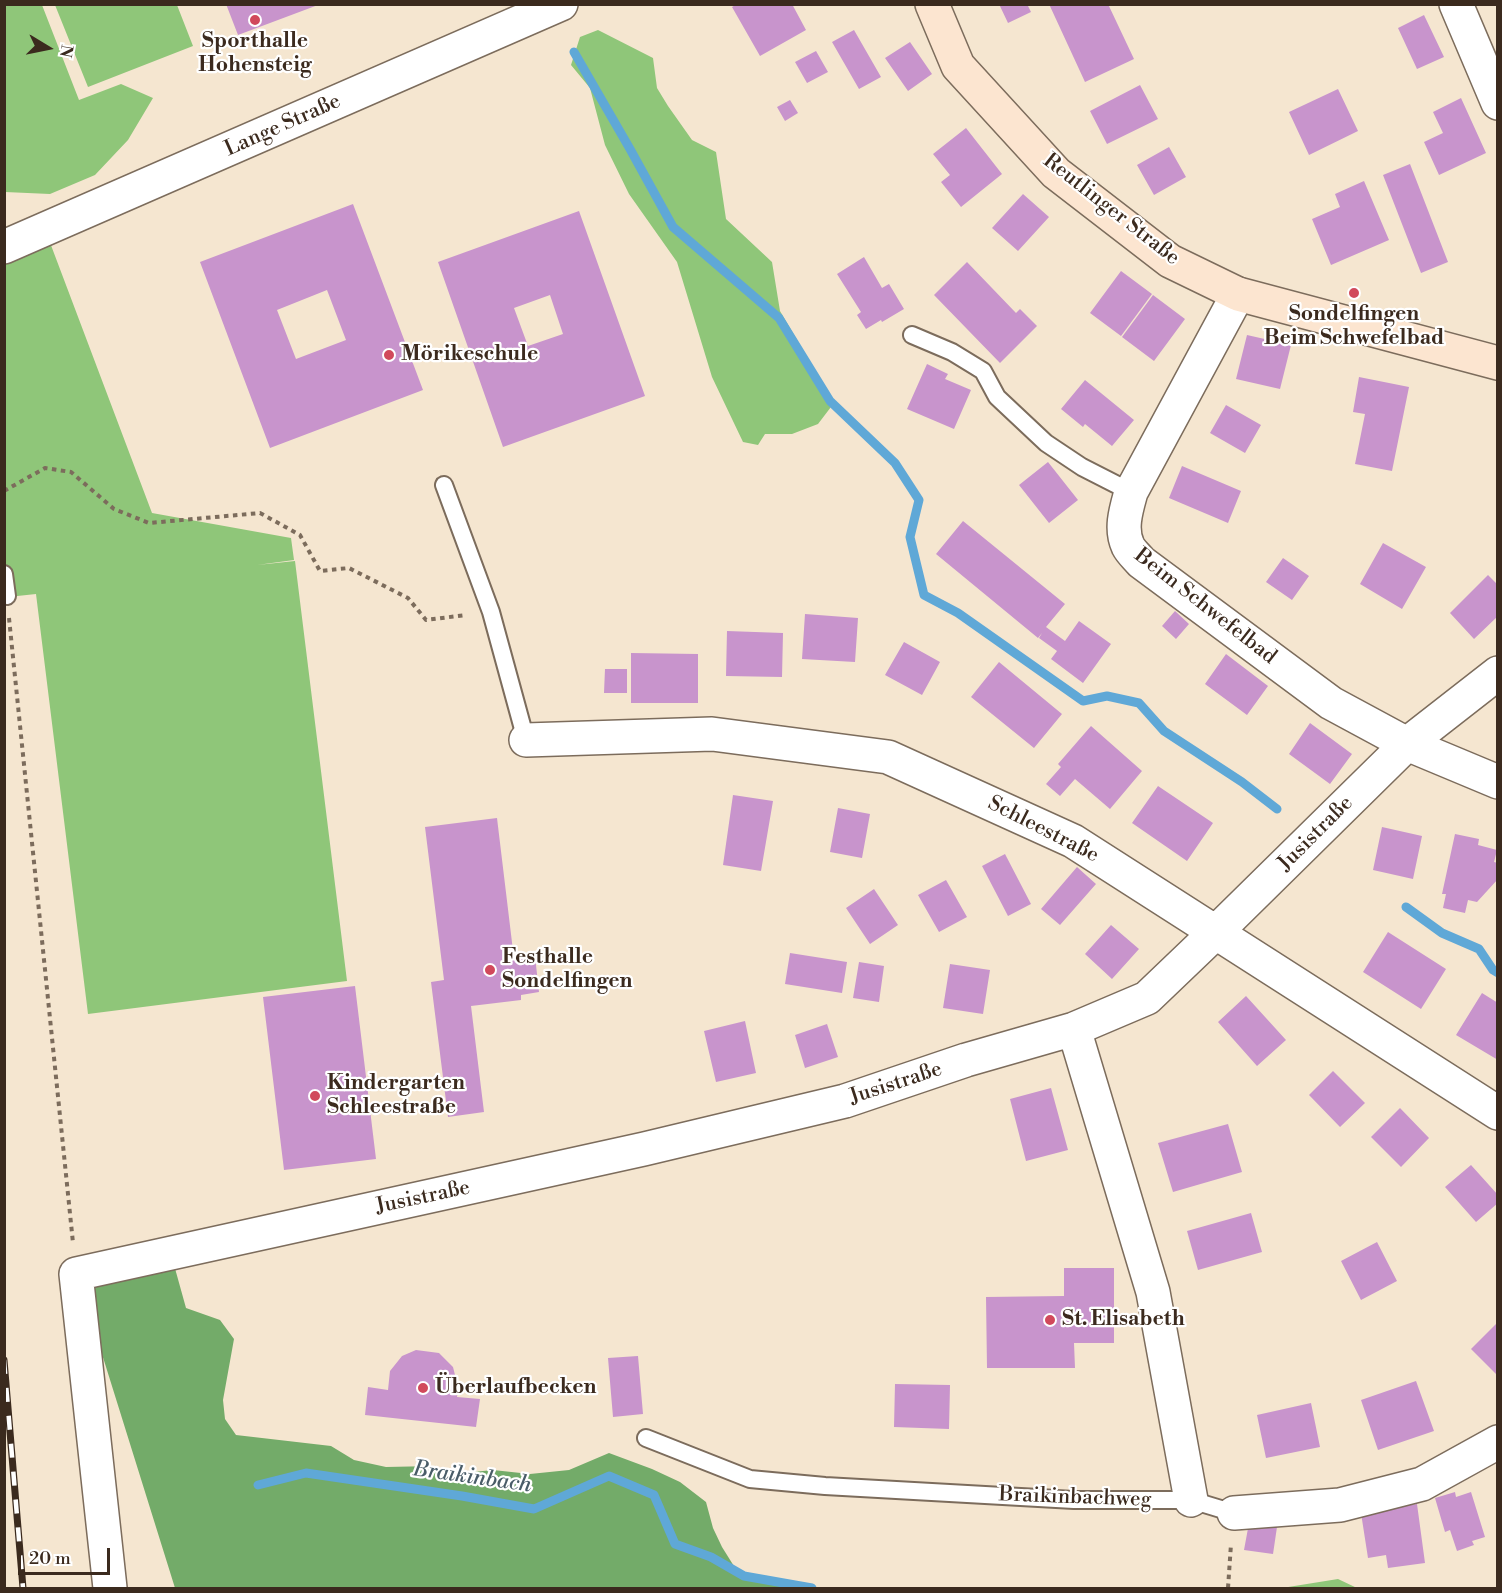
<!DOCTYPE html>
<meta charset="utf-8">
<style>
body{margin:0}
#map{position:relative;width:1502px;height:1593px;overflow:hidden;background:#f5e6d0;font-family:"Libre Bodoni",serif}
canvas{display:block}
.frame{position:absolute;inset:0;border:6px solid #3b2a1e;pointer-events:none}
.north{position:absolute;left:18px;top:18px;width:60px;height:60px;-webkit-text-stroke:4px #fff;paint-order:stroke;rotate:100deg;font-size:16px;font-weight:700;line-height:24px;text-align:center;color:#3b2a1e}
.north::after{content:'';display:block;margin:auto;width:21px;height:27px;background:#3b2a1e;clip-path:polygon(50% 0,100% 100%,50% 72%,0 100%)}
.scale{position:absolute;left:18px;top:1548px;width:92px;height:27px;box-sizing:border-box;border:3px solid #3b2a1e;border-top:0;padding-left:8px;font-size:18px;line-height:21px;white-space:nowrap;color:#3b2a1e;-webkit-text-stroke:4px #fff;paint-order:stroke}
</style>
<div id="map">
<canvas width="1502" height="1593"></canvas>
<div class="frame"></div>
<div class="north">N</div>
<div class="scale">20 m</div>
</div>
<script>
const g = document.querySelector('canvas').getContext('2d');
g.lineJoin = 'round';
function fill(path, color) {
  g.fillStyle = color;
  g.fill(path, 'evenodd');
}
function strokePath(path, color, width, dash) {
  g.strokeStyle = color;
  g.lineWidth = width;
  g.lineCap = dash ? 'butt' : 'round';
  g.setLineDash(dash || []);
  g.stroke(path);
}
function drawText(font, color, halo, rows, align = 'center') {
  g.font = font + ' "Libre Bodoni",serif';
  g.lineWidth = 4.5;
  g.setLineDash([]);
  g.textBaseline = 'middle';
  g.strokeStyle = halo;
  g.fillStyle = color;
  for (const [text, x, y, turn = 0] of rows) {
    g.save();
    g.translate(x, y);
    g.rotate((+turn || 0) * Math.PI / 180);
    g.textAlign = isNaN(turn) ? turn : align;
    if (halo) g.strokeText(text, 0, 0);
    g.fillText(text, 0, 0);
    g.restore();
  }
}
const green = new Path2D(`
 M5,4L42,5L79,100L121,84L153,98L128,140L95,175L50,194L5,192Z
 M55,5H177L193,46L88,87Z
 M598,30L653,58L657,88L668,106L692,140L716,152L726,219L772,262L780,311L834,403L818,424L792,434H765L758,445L743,442L712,377L677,262L629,194L605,145L590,88L571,65L580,37Z
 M46,232L152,513L291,538L294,560L257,565L295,561L347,981L88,1014L36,594L8,597L4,561V250Z
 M1338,1579L1357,1588H1282Z`);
const forest = new Path2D(`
 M171,1254L186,1308L220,1320L234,1339L223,1400L225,1419L236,1435L331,1446L354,1460L386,1467L434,1466L453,1474L493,1470L530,1474L569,1470L609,1453L652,1469L680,1482L706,1502L713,1528L722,1547L742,1579L798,1588H175L77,1274Z`);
const stream = new Path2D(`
 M574,52L630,149L673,227L779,318L830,401L895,463L919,500L910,537L924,595L958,613L1083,701L1107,696L1139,703L1164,731L1242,782L1277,809
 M1406,907L1442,933L1479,949L1493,970L1498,973
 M258,1485L306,1473L462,1496L534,1509L609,1476L654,1495L675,1544L711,1557L744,1576L812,1588`);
const building = new Path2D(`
 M226,4H318V5L238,35Z
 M737,4H792L806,30L760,56L732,7Z
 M999,4H1027L1031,12L1008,23Z
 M1049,4H1108L1134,59L1085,82Z
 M1424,15L1444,57L1417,69L1398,28Z
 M854,30L881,77L859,89L832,42Z
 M910,42L932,74L908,91L885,58Z
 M816,51L828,72L807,83L795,62Z
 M1140,85L1158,119L1107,144L1090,111Z
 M1338,89L1358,131L1309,155L1289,112Z
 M1461,98L1486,153L1439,175L1424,142L1443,133L1433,112Z
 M790,100L798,113L785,121L777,107Z
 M966,128L1002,174L961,207L941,182L950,175L933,154Z
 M1169,147L1186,177L1154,195L1137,165Z
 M1410,164L1448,262L1421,273L1383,175Z
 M1364,181L1389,240L1331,265L1312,219L1340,207L1335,194Z
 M1023,194L1049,217L1018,251L992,228Z
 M353,204L423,390L270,448L200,262ZM327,290L346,340L296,359L277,310Z
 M579,211L645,396L503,447L438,262ZM550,295L563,334L528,346L514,308Z
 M864,257L882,288L889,284L904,309L882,322L881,320L866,329L857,315L861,312L837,274Z
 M967,262L1016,313L1020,309L1037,326L1000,363L934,295Z
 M1121,271L1152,294L1121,336L1090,313Z
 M1153,295L1185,319L1154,361L1122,337Z
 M1247,335L1291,345L1280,389L1236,379Z
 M927,364L948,374L945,379L971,390L954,429L907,409Z
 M1359,377L1409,387L1392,471L1355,464L1365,414L1353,412Z
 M1085,380L1134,420L1112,446L1085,424L1083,427L1061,409Z
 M1226,405L1261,425L1245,453L1210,433Z
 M1048,462L1078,500L1049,523L1019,485Z
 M1182,466L1241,491L1228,523L1169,498Z
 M963,521L1065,604L1046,627L1065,641L1079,621L1111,644L1083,683L1051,659L1057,651L1039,638L1042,633L1038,638L936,554Z
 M1383,543L1426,567L1402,609L1360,584Z
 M1283,558L1309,576L1292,600L1266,582Z
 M1488,575L1498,585V616L1474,639L1450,613Z
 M1175,611L1189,624L1176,639L1162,626Z
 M805,614L858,618L855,662L802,659Z
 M727,631L783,633L782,677L726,676Z
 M904,642L940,662L922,695L885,675Z
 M631,653L698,654V703H631Z
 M1226,654L1268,686L1247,715L1205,684Z
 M999,662L1062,714L1034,748L971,697Z
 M605,669H627V693H604Z
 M1310,723L1352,754L1330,784L1289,754Z
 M1091,726L1142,771L1110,809L1075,779L1060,796L1046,784L1061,767L1058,764Z
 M1158,786L1213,823L1187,861L1132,823Z
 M733,795L773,801L761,871L723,865Z
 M838,808L870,814L862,858L830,852Z
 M497,818L514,959L535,956L539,992L521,995V1000L471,1006L484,1112L448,1117L431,982L444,980L425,827Z
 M1382,827L1422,836L1413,879L1373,870Z
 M1455,834L1479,839L1478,845L1497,850L1494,862L1498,863V879L1477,902L1468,900L1465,913L1443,908L1446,894H1442Z
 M1005,854L1031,904L1008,916L982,866Z
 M1077,867L1096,884L1060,925L1041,909Z
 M946,880L967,917L939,932L918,895Z
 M874,889L898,925L870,944L846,908Z
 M1111,925L1139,949L1112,979L1085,954Z
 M1388,932L1446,969L1421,1009L1363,972Z
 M790,953L847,962L842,993L785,984Z
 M859,962L884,966L879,1002L853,998Z
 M950,964L990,970L983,1014L943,1008Z
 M355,986L376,1159L284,1170L263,997Z
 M1482,993L1498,1003V1060L1456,1035Z
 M1246,996L1286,1040L1257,1066L1218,1022Z
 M745,1021L756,1073L716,1082L704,1031Z
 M827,1024L838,1057L805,1068L795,1035Z
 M1333,1071L1365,1103L1340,1127L1309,1095Z
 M1051,1088L1068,1150L1026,1161L1010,1099Z
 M1400,1108L1429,1138L1401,1167L1371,1137Z
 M1228,1124L1242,1172L1173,1192L1158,1143Z
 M1471,1165L1498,1195V1203L1476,1222L1445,1187Z
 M1251,1213L1262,1252L1198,1270L1187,1231Z
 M1377,1242L1397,1281L1361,1300L1341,1261Z
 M1064,1268H1114V1343H1074L1075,1368H987L986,1297L1064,1296Z
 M1498,1322V1376L1471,1349Z
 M416,1350L439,1353L453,1367L458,1387L457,1397L480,1399L476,1427L365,1415L368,1387L388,1390L390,1371L402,1356Z
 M638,1356L643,1414L613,1417L608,1358Z
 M1416,1381L1434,1431L1378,1450L1361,1400Z
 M895,1384L950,1385L949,1429L894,1427Z
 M1311,1403L1320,1447L1266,1458L1257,1415Z
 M1455,1492L1456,1497L1471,1492L1485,1537L1472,1541L1474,1545L1457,1551L1450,1530L1445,1532L1435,1498Z
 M1417,1504L1425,1563L1388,1568L1386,1555L1368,1558L1361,1513Z
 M1249,1523L1277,1527L1273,1554L1244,1550Z`);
const path = new Path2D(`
 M4,491L45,468L71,472L114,509L149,523L260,513L300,535L320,571L349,568L408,598L426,620L466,615
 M9,618L73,1243
 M1228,1588L1231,1544`);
const service = new Path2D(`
 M912,335L952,352L983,371L997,397L1046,443L1082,467L1131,492
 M444,485L491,612L526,740
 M4,574L7,596
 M646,1438L750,1479L825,1486L1074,1500H1191L1234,1513`);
const minor = new Path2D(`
 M1456,4L1498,103
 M4,247L561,4
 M1238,294L1131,492C1126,510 1120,529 1128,546C1131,552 1137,557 1141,562L1331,703L1407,744L1498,782
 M526,740L712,734L888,757L1073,841L1498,1113
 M1074,1029L1153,1292L1191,1500
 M1234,1513L1340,1505L1422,1484L1498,1442
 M110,1588L76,1274L644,1149L845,1101L966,1060L1074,1029L1147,998L1216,932L1407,744L1498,673`);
const secondary = new Path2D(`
 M932,4L958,66L1056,173L1170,261L1238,294L1498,363`);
const rail = new Path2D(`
 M4,1360L23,1588`);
const markers = [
 [255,20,6,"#d1495b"],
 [1354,293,6,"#d1495b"],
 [389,355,6,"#d1495b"],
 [490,970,6,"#d1495b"],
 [315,1096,6,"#d1495b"],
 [1050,1320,6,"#d1495b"],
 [423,1388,6,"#d1495b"]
];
const poiNames = [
 ["Sporthalle",255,42,"center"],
 ["Hohensteig",255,66,"center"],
 ["Sondelfingen",1354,315,"center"],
 ["Beim Schwefelbad",1354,339,"center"],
 ["Mörikeschule",401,355],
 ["Festhalle",502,958],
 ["Sondelfingen",502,982],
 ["Kindergarten",327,1084],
 ["Schleestraße",327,1108],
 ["St. Elisabeth",1062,1320],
 ["Überlaufbecken",435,1388]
];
const streetNames = [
 ["Lange Straße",283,126,-24],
 ["Reutlinger Straße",1111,210,38],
 ["Beim Schwefelbad",1205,607,38],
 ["Schleestraße",1043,830,27],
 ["Jusistraße",1316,834,-45],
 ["Jusistraße",896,1084,-18],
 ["Jusistraße",423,1198,-12],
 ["Braikinbachweg",1075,1498,2]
];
const waterNames = [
 ["Braikinbach",472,1478,8]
];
fill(green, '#8fc679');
fill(forest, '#73ab69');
strokePath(stream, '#5fa8d7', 9);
fill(building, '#c894cc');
strokePath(service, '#7c6c5c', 20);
strokePath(minor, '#7c6c5c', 36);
strokePath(secondary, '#7c6c5c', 36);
strokePath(path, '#7c6c5c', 4, [4.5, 4.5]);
strokePath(service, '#fff', 16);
strokePath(minor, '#fff', 33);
strokePath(secondary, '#fce5d0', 33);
strokePath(rail, '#3b2a1e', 7);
strokePath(rail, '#fff', 4.5, [14]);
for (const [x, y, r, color] of markers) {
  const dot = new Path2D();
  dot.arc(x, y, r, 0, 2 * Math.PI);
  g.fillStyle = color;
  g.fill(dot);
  strokePath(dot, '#fff', 2);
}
drawText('bold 21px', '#3b2a1e', '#fff', poiNames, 'left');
drawText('21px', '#3b2a1e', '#fff', streetNames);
drawText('italic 22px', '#495c68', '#fff', waterNames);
</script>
